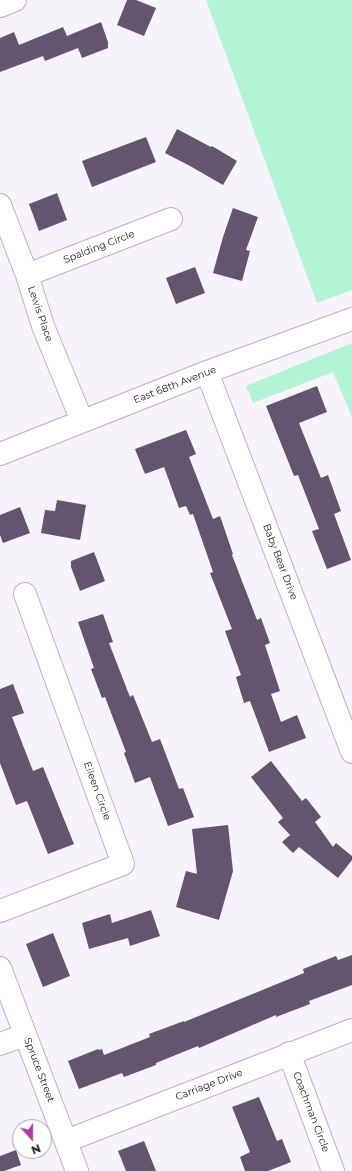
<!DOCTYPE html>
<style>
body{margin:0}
#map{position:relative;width:352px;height:1171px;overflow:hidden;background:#f7f3fa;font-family:Montserrat,sans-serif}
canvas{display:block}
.north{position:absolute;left:12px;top:1119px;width:40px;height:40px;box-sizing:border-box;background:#fff;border:1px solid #a5a2a7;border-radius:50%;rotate:159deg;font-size:11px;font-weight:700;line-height:16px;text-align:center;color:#1d1622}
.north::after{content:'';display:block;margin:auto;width:14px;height:18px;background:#a93e9f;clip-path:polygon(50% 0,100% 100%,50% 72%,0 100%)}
</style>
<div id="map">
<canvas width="352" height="1171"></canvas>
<div class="north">N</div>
</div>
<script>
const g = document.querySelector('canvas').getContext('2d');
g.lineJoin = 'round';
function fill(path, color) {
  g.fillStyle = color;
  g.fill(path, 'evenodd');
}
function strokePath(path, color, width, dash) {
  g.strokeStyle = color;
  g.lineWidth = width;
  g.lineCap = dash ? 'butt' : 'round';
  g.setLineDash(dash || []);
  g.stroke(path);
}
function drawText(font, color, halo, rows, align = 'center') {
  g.font = font + ' Montserrat,sans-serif';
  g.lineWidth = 4;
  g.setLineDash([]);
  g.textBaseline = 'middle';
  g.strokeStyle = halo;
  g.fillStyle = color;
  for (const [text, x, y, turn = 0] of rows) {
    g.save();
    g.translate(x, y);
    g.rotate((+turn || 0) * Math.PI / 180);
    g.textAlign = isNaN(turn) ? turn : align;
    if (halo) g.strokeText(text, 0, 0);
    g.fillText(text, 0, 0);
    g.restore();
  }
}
const green = new Path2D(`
 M206,0H352V290L317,303Z
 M352,343V417L333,372L253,403L246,386Z`);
const building = new Path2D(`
 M127,0H136L156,8L144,36L117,25Z
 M101,22L108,42V48L82,58L78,48L45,61L43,56L0,72V38L14,32L19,45L63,27L67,36Z
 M177,129L211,147L212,146L237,161L223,185L190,166L165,153Z
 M146,137L156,162L92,187L82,161Z
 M57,193L67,220L39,231L29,204Z
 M233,208L258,217L246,250L250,251L242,281L213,273L223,237Z
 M195,267L205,293L176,304L166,278Z
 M317,386L327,412L299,423L321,478L328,475L341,511L334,514L351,560L327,569L312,531L319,529L298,475L294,476L266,406Z
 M186,430L196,454L189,457L213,519L220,516L233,554L232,555L257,620L261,618L270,643L265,645L280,691L271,694L281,722L297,715L306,738L269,752L250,701L244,703L236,677L241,675L225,631L232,629L210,573L213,572L193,514L190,515L186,506L179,508L164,467L145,474L135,449Z
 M57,500L86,505L80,540L41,533L45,510L55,511Z
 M20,507L30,533L3,543L0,535V515Z
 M94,552L105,581L80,591L71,567V561Z
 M103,614L113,642L109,643L130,697L133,695L152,742L160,739L179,789L183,788L194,817L168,826L150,777L135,783L124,753L126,752L105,697L102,698L91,669L94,668L78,622Z
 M13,684L24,713L12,717L33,771L43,767L74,844L48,854L27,801L16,805L0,763V689Z
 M271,761L302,801L306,798L321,817L315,822L333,847L336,843L352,856V860L338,878L299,847L293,853L282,842L290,835L278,822L283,818L251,777Z
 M228,825L233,871L219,920L176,907L186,871L197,874L192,829Z
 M151,910L160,936L130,946L128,938L89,949L82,923L110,914L112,923Z
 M53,933L70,976L43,987L26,944Z
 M352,955V985L309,1001L310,1004L276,1017V1015L199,1048L198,1046L156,1063V1065L124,1077L122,1073L79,1089L68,1061L98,1049L99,1050L102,1049L104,1055L150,1037L149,1034L184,1021V1022L304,973L303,969L336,956L338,960Z
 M259,1097L277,1141L282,1139L291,1162L268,1171H245L240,1157L250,1152L232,1107Z
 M144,1141L156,1171H126L118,1151Z
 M16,1150L21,1165L4,1171H0V1156Z`);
const minor = new Path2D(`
 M0,6L15,0
 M0,205L27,275L43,326L82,421
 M27,275L171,219
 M207,372L352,752
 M0,454L207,372L352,319
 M0,911L123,864L25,594
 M0,968L77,1171
 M0,1044L25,1035
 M289,1053L333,1171
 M66,1141L352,1030`);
const streetNames = [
 ["Spalding Circle",99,247,-21],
 ["Lewis Place",40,314,71],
 ["East 68th Avenue",175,385,-21],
 ["Baby Bear Drive",280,562,69],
 ["Eileen Circle",97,791,70],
 ["Spruce Street",39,1070,69],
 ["Carriage Drive",209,1085,-21],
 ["Coachman Circle",311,1112,69]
];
fill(green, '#b3f4d5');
fill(building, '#655470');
strokePath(minor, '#c1aece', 24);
strokePath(minor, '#fff', 22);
drawText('10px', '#1d1622', '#fff', streetNames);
</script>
